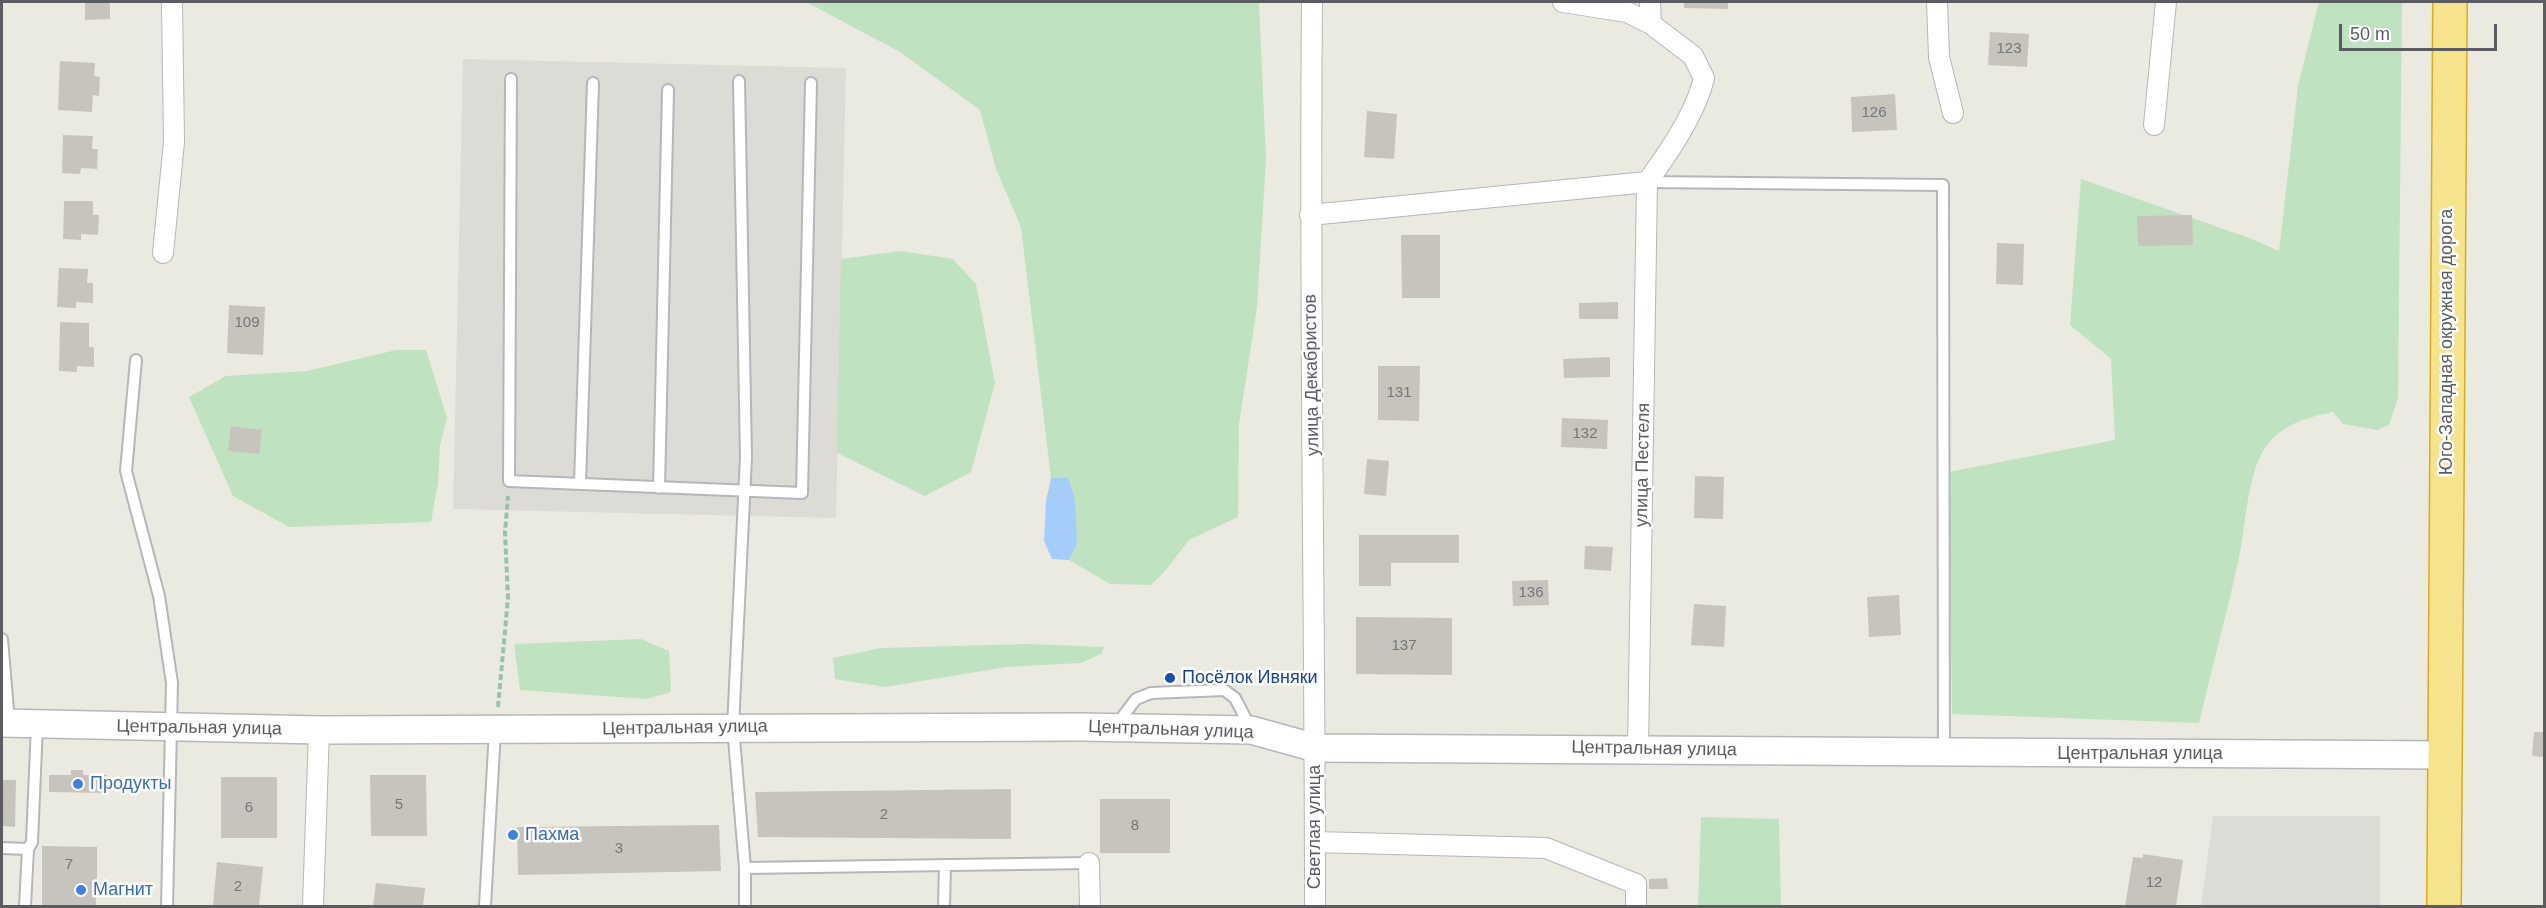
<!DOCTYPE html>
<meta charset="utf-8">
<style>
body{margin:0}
#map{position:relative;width:2546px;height:908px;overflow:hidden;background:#ebeae1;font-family:Helvetica,sans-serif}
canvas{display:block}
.frame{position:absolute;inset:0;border:3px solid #5a5c61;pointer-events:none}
.scale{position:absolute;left:2339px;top:24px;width:158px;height:27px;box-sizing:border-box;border:3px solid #5a5c61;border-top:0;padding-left:8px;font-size:18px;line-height:21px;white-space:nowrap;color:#5a5c61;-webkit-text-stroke:4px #fff;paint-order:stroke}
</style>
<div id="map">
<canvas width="2546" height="908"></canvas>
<div class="frame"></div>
<div class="scale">50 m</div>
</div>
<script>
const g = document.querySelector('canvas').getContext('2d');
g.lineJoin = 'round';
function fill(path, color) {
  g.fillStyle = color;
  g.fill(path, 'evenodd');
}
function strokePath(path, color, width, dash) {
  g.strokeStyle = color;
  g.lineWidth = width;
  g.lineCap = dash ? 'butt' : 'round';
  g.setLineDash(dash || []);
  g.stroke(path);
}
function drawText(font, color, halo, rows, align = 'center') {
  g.font = font + ' Helvetica,sans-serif';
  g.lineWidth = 5;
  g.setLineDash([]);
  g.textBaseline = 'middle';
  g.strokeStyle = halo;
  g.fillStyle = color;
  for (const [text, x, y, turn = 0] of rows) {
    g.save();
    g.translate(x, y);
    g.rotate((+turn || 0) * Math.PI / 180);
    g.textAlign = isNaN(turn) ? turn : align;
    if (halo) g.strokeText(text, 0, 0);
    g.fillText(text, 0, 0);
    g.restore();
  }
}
const industrial = new Path2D(`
 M463,59L846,68L836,518L453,509Z
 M2213,816H2380V906H2201Z`);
const green = new Path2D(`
 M806,2H1259L1266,160L1257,307L1239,424L1238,517L1189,540L1165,571L1151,585L1110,584L1069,560L1077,544L1068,477L1051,478L1021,227L996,169L980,110L900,52Z
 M2319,2H2402L2398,398L2389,425L2377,430L2343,424L2333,412C2305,418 2279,425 2263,451C2248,475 2245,528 2239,558C2227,613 2212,668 2199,723L1952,714L1948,472L2115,440L2111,359L2070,325L2081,179L2252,239L2279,251L2298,86Z
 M901,251L953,259L976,284L995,383L971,472L925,496L837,453L841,259Z
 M396,350H426L447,418L440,446L438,483L431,522L289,527L233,496L189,397L226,376L307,371Z
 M641,639L669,651L671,692L647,699L520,690L514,644Z
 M1029,644L1104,647L1101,654L1081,663L1007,667L885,687L835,679L833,658L881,648Z
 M1701,817L1779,819L1781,906H1698Z`);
const water = new Path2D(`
 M1068,477L1075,500L1077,544L1069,560L1052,559L1044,541L1046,501L1051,478Z`);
const building = new Path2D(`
 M85,2H110V19L85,20Z
 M1684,2H1728V9L1684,8Z
 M1990,32L2029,34L2027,67L1988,65Z
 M60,61L95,63L94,76L100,77L99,96L93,95L92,112L58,110Z
 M1895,94L1897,130L1852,132L1851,97Z
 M1367,111L1397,114L1394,159L1364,157Z
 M63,135L93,136L92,149H98L97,169L81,168L80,174L62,173Z
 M64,201H93V215H99L98,235L81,234V240L63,239Z
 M2192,215L2193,245L2138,246L2137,216Z
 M1401,235H1440V298H1402Z
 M1997,243L2024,244L2023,285L1996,284Z
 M59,268L88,269L87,283H93V303L76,302V308L57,307Z
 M1618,302V319H1579V303Z
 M229,305L265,307L263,355L227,353Z
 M60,322L89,323V347H94V367L77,366V372L59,371Z
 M1610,357V377L1564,378L1563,359Z
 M1378,366H1420L1419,421L1378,420Z
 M1562,418L1608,420L1607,449L1561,447Z
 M231,426L262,430L259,454L228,451Z
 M1367,459L1389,461L1386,496L1364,494Z
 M1695,476L1724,477L1723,519L1694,518Z
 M1359,535H1459V563H1391V586H1359Z
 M1585,546L1613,547L1611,571L1584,569Z
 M1548,580L1549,605L1513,606L1512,581Z
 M1899,595L1901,635L1869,637L1867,597Z
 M1694,604L1726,606L1724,647L1691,645Z
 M1356,617L1452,618V675L1356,674Z
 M2534,732H2544V757L2532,756Z
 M71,770H83V775H107V793L49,792V775H71Z
 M370,775H426L427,836H371Z
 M221,777H277V838H221Z
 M2,780H16L15,827L2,826Z
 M1011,789V839L758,837L755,792Z
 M1100,799H1170V853H1100Z
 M719,825L721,871L518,875L517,827Z
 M42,846L97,847V883H108V895H96V906H42Z
 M2143,854L2183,860L2176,906H2125L2133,857L2143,858Z
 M217,862L263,867L259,906H213Z
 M1667,878L1668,889H1649V879Z
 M376,883L425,888L423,906H373Z`);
const path = new Path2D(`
 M498,707L508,598L505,532L508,496`);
const lane = new Path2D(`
 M511,79L509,481L802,493L811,83
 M739,81L746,457L733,727L745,868
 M1647,182L1943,185L1944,752
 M136,360L126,471L159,596L172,683L167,906
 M580,484L593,83
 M659,488L668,90
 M2,639L9,722
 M1117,724L1136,699L1151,693L1224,690L1235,698L1250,727
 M2,848L28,849
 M25,906L28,849L32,842L37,725
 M485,906L495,730
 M745,906V868L1089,863
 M944,906L945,865`);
const street = new Path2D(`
 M1312,2C1309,303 1315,605 1315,906
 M1563,2L1627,12L1651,24
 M1937,2L1939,57L1953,113
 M2154,125L2166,2
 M1310,215L1647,182C1668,154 1696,112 1704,78L1693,56L1651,24L1650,2
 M163,253L174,142L172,2
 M1638,749L1647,182
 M1315,842L1546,848L1636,884V906
 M1089,863L1090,906
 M313,906L319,730`);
const secondary = new Path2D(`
 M2,723L319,730L1080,727L1251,730L1316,748L2446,755`);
const highway = new Path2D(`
 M2444,906L2450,2`);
const markers = [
 [1170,678,6,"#1a4fb4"],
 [78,784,6,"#3f7fe0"],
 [513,835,6,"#3f7fe0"],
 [81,890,6,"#3f7fe0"]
];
const numberNames = [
 ["123",2009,49],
 ["126",1874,113],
 ["109",247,323],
 ["131",1399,393],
 ["132",1585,434],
 ["136",1531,593],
 ["137",1404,646],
 ["5",399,805],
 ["6",249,808],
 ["2",884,815],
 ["8",1135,826],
 ["3",619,849],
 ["7",69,865],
 ["12",2154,883],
 ["2",238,887]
];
const streetNames = [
 ["Юго-Западная окружная дорога",2447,342,-90],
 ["улица Декабристов",1312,375,-91],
 ["улица Пестеля",1643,465,-89],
 ["Центральная улица",199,728,1],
 ["Центральная улица",685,728,-1],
 ["Центральная улица",1171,730,2],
 ["Центральная улица",1654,749,1],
 ["Центральная улица",2140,754],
 ["Светлая улица",1315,827,-90]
];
const transitNames = [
 ["Посёлок Ивняки",1182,678]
];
const shopNames = [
 ["Продукты",90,784],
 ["Пахма",525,835],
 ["Магнит",93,890]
];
fill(industrial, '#dddbd5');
fill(green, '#bfe2c1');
fill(water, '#a4cdf9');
fill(building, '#c7c4be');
strokePath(lane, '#b4b6bb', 14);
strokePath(street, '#b4b6bb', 22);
strokePath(secondary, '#b5b7bd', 30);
strokePath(highway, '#ddad0f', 36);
strokePath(path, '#99c2a8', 4, [6, 3]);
strokePath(lane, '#fff', 10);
strokePath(street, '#fff', 20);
strokePath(secondary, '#fff', 27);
strokePath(highway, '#f5e38e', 33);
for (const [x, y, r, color] of markers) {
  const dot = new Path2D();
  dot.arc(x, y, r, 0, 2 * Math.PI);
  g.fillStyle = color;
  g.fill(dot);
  strokePath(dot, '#fff', 2);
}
drawText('15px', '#757678', null, numberNames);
drawText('18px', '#5a5c61', '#fff', streetNames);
drawText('18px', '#164399', '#fff', transitNames, 'left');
drawText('18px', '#366cbe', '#fff', shopNames, 'left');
</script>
